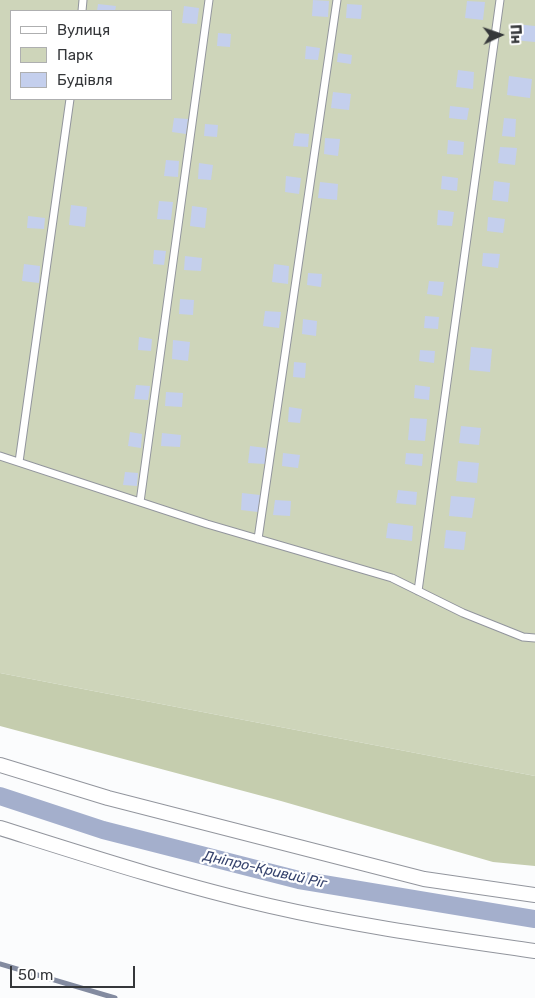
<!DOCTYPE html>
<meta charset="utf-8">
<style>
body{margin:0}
#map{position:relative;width:535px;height:998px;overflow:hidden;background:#fbfcfd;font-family:Rubik,sans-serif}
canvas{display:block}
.legend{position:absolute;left:10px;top:10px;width:162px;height:90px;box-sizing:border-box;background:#fff;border:1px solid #aeafb0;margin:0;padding:6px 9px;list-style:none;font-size:15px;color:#35373a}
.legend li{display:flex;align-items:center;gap:10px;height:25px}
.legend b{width:25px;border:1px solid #aeafb0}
.north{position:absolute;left:475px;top:10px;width:50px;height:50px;-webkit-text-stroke:4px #fff;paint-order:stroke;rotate:87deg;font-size:14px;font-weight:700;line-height:20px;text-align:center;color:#35373a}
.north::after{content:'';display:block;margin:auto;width:18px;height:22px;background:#35373a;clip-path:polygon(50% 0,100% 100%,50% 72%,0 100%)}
.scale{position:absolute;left:10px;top:966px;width:125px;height:22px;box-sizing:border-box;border:2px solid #35373a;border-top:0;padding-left:6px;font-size:15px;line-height:18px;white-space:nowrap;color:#35373a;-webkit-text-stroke:4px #fff;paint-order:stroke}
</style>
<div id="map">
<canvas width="535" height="998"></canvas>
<ul class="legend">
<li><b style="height:6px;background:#fff"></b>Вулиця</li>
<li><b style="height:14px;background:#ced5ba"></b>Парк</li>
<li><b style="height:14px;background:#c4cfed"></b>Будівля</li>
</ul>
<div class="north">Пн</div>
<div class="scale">50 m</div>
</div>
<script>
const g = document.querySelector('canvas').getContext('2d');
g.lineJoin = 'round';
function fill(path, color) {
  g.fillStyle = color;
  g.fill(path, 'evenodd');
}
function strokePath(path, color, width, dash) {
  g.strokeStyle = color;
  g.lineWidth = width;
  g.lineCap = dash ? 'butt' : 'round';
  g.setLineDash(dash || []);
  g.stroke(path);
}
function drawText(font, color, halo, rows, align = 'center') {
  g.font = font + ' Rubik,sans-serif';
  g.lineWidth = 4.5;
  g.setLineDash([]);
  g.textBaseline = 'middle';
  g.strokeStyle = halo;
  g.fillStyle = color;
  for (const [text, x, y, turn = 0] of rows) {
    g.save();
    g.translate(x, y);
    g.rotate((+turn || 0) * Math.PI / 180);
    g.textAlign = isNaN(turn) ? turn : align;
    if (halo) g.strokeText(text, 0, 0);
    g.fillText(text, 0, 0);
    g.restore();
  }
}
const green = new Path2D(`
 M0,0H535V776L0,673ZM11,11H171V99H11Z`);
const forest = new Path2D(`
 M0,673L535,776V866L493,862L281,801L0,726Z`);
const stream = new Path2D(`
 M0,964L115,998`);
const canal = new Path2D(`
 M0,796L103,830L299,880L535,919`);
const building = new Path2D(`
 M313,0L329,1L328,17L312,16Z
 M467,1L485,2L483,20L465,18Z
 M98,4L116,6L115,11H97Z
 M347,4L362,5L361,19L346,18Z
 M184,6L199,8L197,24L182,23Z
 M515,24L535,26V42L513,40Z
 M218,33L231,34L230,47L217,46Z
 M306,46L320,48L318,60L305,59Z
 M338,53L352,55L351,64L337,62Z
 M458,70L474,72L473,89L456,87Z
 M509,76L532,79L530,98L507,95Z
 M333,92L351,94L349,110L331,108Z
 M450,106L469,108L467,120L449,118Z
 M174,118L188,119L186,134L172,132Z
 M504,118L516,119L515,137L502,136Z
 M205,124L218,125L217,137L204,136Z
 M295,133L309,134L308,147L293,146Z
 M325,138L340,139L338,156L324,154Z
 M448,140L464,142L463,155L447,154Z
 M500,147L517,148L515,165L498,163Z
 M166,160L179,161L178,177L164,176Z
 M199,163L213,165L211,180L198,179Z
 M286,176L301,178L299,194L285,192Z
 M442,176L458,178L457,191L441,189Z
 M494,181L510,183L508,202L492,200Z
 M320,182L338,184L337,200L318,198Z
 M159,201L173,202L171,220L157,219Z
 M71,205L87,207L85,227L69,225Z
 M192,206L207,208L205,228L190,226Z
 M438,210L454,212L452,226L437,225Z
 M28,216L45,218L44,229L27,228Z
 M488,217L505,219L503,233L487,231Z
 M154,250L166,251L164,265L153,264Z
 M483,253L500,254L498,268L482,266Z
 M185,256L202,258L201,271L184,270Z
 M24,264L40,266L39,283L22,281Z
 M274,264L289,266L288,284L272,282Z
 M308,273L322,274L321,287L307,285Z
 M429,281L444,282L442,296L427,294Z
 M180,299L194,300L193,315L179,314Z
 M265,311L281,312L279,328L263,326Z
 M425,316L439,317L438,329L424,328Z
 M303,319L317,321L316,336L302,334Z
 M139,337L152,339L151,351L138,350Z
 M173,340L190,342L188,361L172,359Z
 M471,347L492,349L490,372L469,370Z
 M420,350L435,351L434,363L419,361Z
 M294,362L306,363L305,378L293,377Z
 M136,385L150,386L148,400L134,399Z
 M415,385L430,387L429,400L414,398Z
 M166,392L183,393L182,407L165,406Z
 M289,407L302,409L300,423L288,422Z
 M410,418L427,419L425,441L408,440Z
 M461,426L481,428L479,445L459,443Z
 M130,432L142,434L141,448L128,446Z
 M162,433L181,435L180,447L161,446Z
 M250,446L266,448L265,464L248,463Z
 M283,453L300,455L298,468L282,466Z
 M406,453L423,454L422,466L405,464Z
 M458,461L479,463L477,483L456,481Z
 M125,472L138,473L137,486L123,485Z
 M398,490L417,492L416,505L396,503Z
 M242,493L260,495L258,512L241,510Z
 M451,496L475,498L472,518L449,516Z
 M275,500L291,501L290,516L273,515Z
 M388,523L413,526L412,541L386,538Z
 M446,530L466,532L464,550L444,548Z`);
const lane = new Path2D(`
 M82,11L83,0
 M0,456L207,524L392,578L463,613L523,637L535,638
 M19,462L70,99
 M140,502L209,0
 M258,539L337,0
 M418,591L500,0`);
const street = new Path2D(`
 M0,765L108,798L424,879L535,895
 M0,828C89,856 178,885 270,906C357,926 446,938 535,951`);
const waterNames = [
 ["Дніпро-Кривий Ріг",265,870,13]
];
fill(green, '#ced5ba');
fill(forest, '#c5cdae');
strokePath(stream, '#838ba0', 5);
strokePath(canal, '#a4afcc', 18);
fill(building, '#c4cfed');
strokePath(lane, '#92959d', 9);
strokePath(street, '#92959d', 16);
strokePath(lane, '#fff', 7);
strokePath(street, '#fff', 14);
drawText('italic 14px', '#37446e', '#fff', waterNames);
</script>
